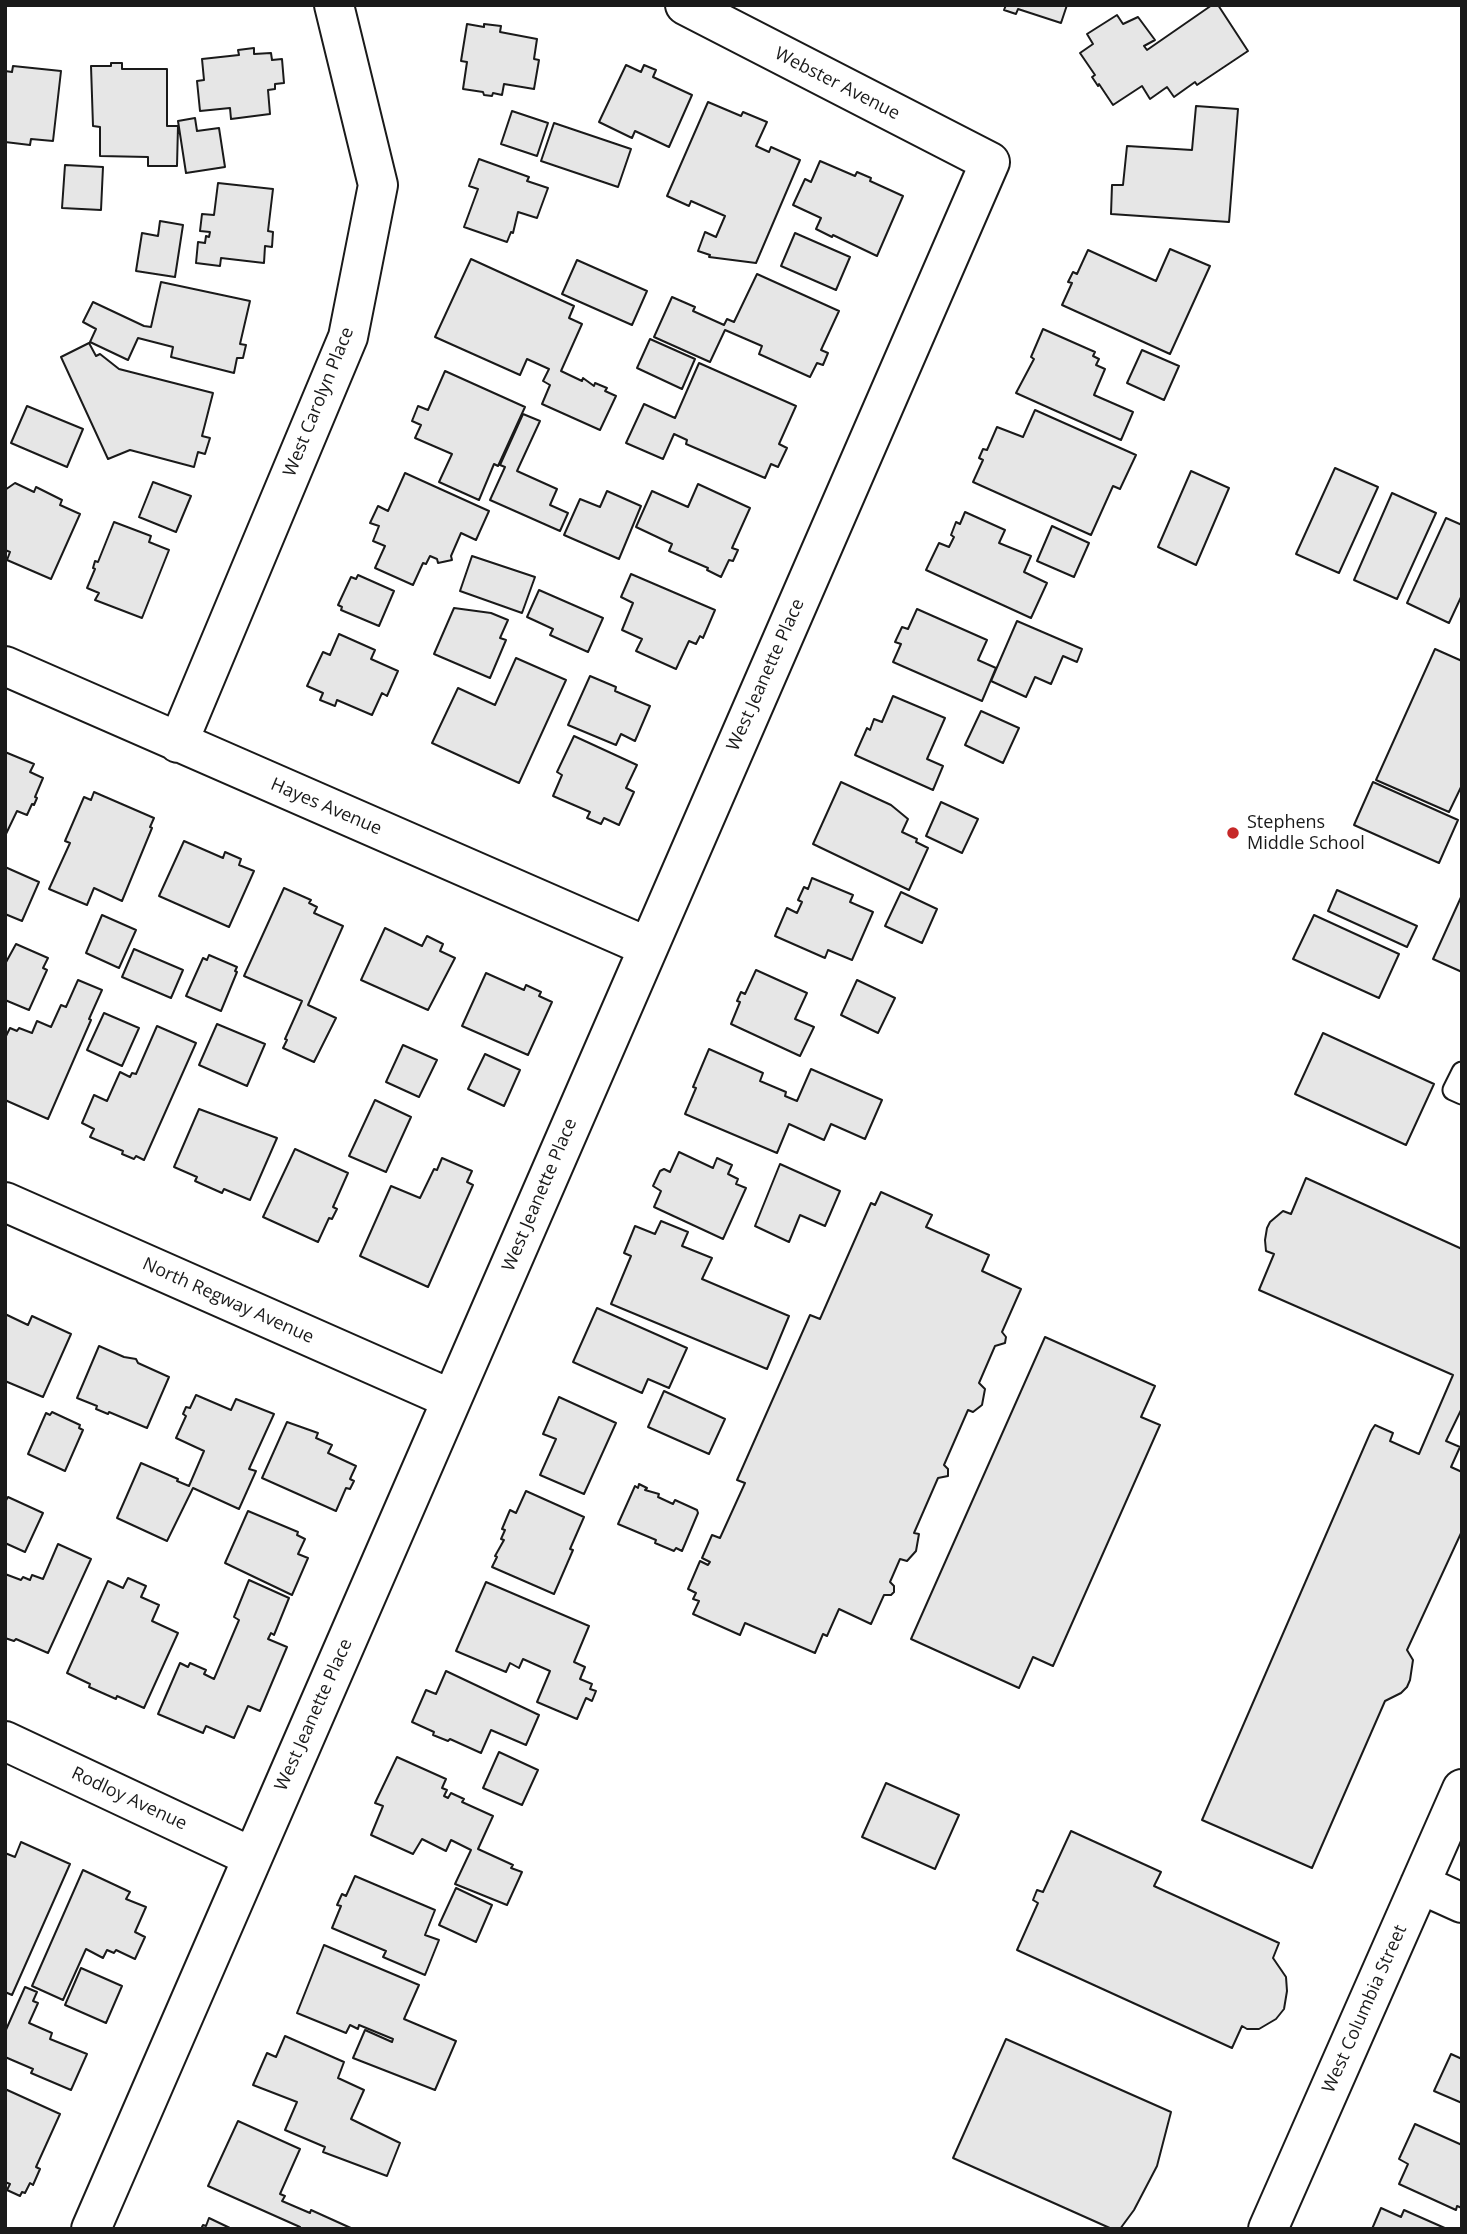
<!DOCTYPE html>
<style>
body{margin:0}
#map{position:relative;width:1467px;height:2234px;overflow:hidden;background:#fff;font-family:"Open Sans",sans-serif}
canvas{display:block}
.frame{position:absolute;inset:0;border:7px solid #1a1a1a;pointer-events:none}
</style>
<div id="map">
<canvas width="1467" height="2234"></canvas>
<div class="frame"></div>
</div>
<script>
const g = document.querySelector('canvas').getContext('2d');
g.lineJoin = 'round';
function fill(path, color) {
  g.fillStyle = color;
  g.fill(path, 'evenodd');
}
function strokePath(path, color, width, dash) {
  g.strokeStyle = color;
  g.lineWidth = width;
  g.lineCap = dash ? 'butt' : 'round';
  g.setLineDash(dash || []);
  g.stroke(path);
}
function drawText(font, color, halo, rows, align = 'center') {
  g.font = font + ' "Open Sans",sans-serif';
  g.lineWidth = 5;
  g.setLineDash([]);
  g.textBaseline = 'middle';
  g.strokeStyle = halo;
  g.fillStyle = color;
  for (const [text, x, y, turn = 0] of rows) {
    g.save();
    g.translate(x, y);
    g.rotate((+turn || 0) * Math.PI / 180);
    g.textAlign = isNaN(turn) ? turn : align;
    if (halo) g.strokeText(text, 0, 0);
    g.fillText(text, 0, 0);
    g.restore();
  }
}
const building = new Path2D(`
 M1006,5H1067L1061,23L1018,9L1016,14L1004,10Z
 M1212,5H1218L1248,51L1197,85L1195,82L1174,97L1167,87L1150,99L1142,86L1113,105L1099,84L1098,86L1092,77L1095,75L1080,53L1093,44L1087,34L1117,15L1123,24L1138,17L1155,40L1144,46L1147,50Z
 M467,24L484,27V24L501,26L500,32L537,39L534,59L539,60L534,89L504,84L502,95L493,93L492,96L484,95L483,92L463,89L467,62L461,61Z
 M254,48V54L271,53L272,60L282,59L284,83L275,84V89L268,90L270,114L231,119L230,108L200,111L197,81L204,80L202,59L239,55L238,50Z
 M111,63H122V69H167V126H178L177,166H148V157L100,156V127L93,126L91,66H111Z
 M626,65L641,72L644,65L656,70L653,77L692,95L669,147L635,131L632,138L599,122Z
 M13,66L61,71L53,141L31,139L30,145L5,142V71L12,72Z
 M708,102L741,116L743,112L767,122L756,146L769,152L771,147L800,160L756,263L709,257L710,255L698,251L705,232L716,237L725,216L691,201L689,206L667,196Z
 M1196,106L1238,109L1229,222L1111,214L1112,185H1123L1127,146L1192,150Z
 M512,111L548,123L537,156L501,144Z
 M195,118L197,131L219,128L225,167L186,173L178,121Z
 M554,123L631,149L618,187L541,161Z
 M479,159L529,177L527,181L548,188L537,218L518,212L513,233L511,232L507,242L464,227L478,189L469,186Z
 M820,161L855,176L857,172L871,178L870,181L903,196L877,256L833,235L832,237L816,229L821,218L793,205L805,179L811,182Z
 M65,165L103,167L101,210L62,208Z
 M218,183L273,189L268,231L273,232L272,247L265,246L264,263L221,258L220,266L196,263L198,242L205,243L206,236L209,237L210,232L200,231L202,214L214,215Z
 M160,221L183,225L175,277L136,271L142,233L158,236Z
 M795,233L850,257L836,290L781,266Z
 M1170,249L1210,266L1170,354L1062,305L1072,283L1068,282L1073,272L1077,274L1088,250L1156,281Z
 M471,259L574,306L569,318L582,324L561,371L582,381L583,378L594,386L595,383L607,388L605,391L616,396L600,430L542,404L550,385L543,381L549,369L527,359L520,375L435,337Z
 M577,260L647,291L632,325L562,294Z
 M757,274L839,311L821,350L828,353L823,365L817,363L810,377L759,354L762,346L725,330L710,362L654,337L672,297L695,307L693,311L724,325L727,319L734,322Z
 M161,282L250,301L240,344L246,345L243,358H237L234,373L171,357L173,347L138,338L128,360L90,342L96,329L83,322L93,302L144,326L151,327Z
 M1043,329L1095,352L1093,356L1099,359L1096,365L1105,369L1094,395L1133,412L1121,440L1016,393L1034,359L1031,357Z
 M650,339L695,359L682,389L637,368Z
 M89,343L96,356L100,354L119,369L213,393L202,436L210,438L205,454L198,452L194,467L130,450L108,459L61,357Z
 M1142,350L1179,366L1164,400L1127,383Z
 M699,363L796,406L779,444L787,448L778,467L771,464L765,478L686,444L687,440L674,434L663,459L626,443L644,404L675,418Z
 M445,371L525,407L498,466L494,464L479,500L439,482L452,454L415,438L421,425L412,421L418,406L428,410Z
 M27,406L83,429L67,467L11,443Z
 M1035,410L1136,455L1120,489L1113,486L1091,535L973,482L983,460L979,458L983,449L987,450L997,427L1023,437Z
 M523,414L540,421L517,471L557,489L550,505L568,513L560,531L490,500L505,467L500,465Z
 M1335,468L1378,487L1339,573L1296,554Z
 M1191,471L1229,488L1196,565L1158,547Z
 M405,473L489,511L476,540L461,533L451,556L452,560L438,563L437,559L430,556L426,564L423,563L413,585L375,568L385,546L373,541L379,526L370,523L378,506L388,511Z
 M153,482L191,496L176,532L139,517Z
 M15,483L34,492L36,487L62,500L60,505L80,514L51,579L7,560L10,552L5,550V490Z
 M698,484L750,508L732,548L738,550L733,561L729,560L721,577L707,570L708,568L669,551L672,544L636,527L652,491L688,507Z
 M607,491L641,506L619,559L564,535L580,499L600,507Z
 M1392,493L1436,513L1397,599L1354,580Z
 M965,512L1005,530L999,543L1031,556L1024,572L1047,583L1031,618L926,570L939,543L949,547L954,537L951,535L956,522L960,524Z
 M1446,518L1462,525V595L1449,623L1407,603Z
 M114,522L151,536L149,542L169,550L142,618L95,600L99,593L87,588L95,569L93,568L95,561L98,562Z
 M1052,526L1089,543L1074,577L1037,561Z
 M472,556L535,577L522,613L460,591Z
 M631,574L715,610L703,638L700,636L696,644L689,641L676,669L636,651L642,639L622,630L633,603L621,597Z
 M358,575L394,591L379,626L341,610L342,607L338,605L351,577L356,579Z
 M539,590L603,618L588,652L550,635L553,629L527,617Z
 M454,608L491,613L508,620L500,638L506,640L490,678L434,654Z
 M917,609L987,640L978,660L996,668L982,701L893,662L901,644L895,642L902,627L908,629Z
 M1017,621L1082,649L1077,662L1063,656L1051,684L1035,677L1026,697L991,681Z
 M339,634L375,650L371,659L398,671L387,696L382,693L372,715L337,700L335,706L320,700L323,693L307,686L323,652L330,655Z
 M1435,649L1462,661V785L1449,812L1376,780Z
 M516,658L566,680L519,783L432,743L458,688L495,705Z
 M590,676L616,687L615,691L650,706L635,741L621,734L616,745L568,725Z
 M893,696L945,718L927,759L943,766L933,790L855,755L867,728L870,730L874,719L882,722Z
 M981,711L1019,728L1003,763L965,745Z
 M574,736L637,765L626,788L634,792L619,825L604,818L601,824L587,818L590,812L553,796L562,775L557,772Z
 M5,752L34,764L30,772L43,778L35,797L37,798L34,805L32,804L27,815L17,811L5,836Z
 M841,782L891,805L908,819L902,832L917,839L916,842L928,848L909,890L813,844Z
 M1373,782L1458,820L1439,863L1354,825Z
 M94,792L154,818L150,827L152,828L122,901L94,888L87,905L49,889L70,843L65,841L84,797L91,800Z
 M941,802L978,819L962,853L926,836Z
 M184,841L223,858L225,852L241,859L239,865L254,871L229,927L159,896Z
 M5,867L39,882L22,921L5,914Z
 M812,878L853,895L850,902L873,912L852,960L828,950L825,958L775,936L787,908L797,913L802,902L798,900L804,887L808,889Z
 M284,888L311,900L309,903L317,907L314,913L343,926L308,1005L336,1018L314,1062L283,1048L287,1040L285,1039L302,1001L244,976Z
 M1337,890L1417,926L1407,947L1328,911Z
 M901,892L937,909L922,943L885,926Z
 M1462,895V972L1433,959Z
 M102,915L136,930L119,968L86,953Z
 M1314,915L1399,954L1379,998L1293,959Z
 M385,928L422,946L427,936L443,944L440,951L455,958L428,1010L361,980Z
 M16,944L48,958L43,968L47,970L29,1010L5,1000V964Z
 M134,949L183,970L171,998L122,977Z
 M209,955L237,967L235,971L237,972L221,1011L186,996L203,958L207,960Z
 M756,970L807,993L795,1019L814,1027L800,1056L731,1024L740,1002L737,1001L741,992L745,994Z
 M486,973L524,990L526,985L541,992L539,996L552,1002L528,1055L462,1026Z
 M78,980L102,990L89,1019L91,1020L48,1119L5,1100V1038L10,1028L17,1031L19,1028L32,1033L37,1021L51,1027L61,1005L66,1007Z
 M857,980L895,998L878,1033L841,1015Z
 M104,1013L139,1028L122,1066L87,1050Z
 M217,1024L265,1044L247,1086L199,1065Z
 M157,1026L196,1043L144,1160L136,1156L134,1159L122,1154L123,1151L90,1137L94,1129L82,1123L94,1095L107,1101L120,1072L130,1077L132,1073L136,1074Z
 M1323,1033L1434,1084L1406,1145L1295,1094Z
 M403,1045L437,1060L419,1097L386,1082Z
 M709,1049L763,1073L760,1081L786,1092L785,1096L797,1101L811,1069L882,1100L865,1139L831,1124L824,1140L789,1124L777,1153L685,1114L696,1088L693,1087Z
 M485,1054L520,1070L504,1106L468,1089Z
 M375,1100L411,1117L386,1172L349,1156Z
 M199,1109L277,1138L250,1200L224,1189L222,1193L195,1181L197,1177L174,1167Z
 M295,1149L348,1173L333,1207L337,1209L332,1219L329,1218L318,1242L263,1217Z
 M679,1152L713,1168L717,1158L732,1165L728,1174L738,1179L736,1184L746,1188L723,1239L654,1207L661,1191L653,1186L660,1171L664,1169L670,1172Z
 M442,1158L472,1171L467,1182L473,1185L428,1287L360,1256L391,1186L420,1198L434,1169L437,1170Z
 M780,1164L840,1191L825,1226L800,1215L789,1242L755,1226Z
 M1306,1178L1462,1249V1408L1446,1441L1460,1447L1451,1467L1462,1472V1531L1407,1650L1413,1660L1410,1680L1407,1687L1401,1693L1385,1701L1312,1868L1202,1820L1371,1431L1375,1425L1393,1433L1390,1441L1419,1454L1453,1375L1259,1290L1274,1254L1266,1251L1265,1240L1267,1228L1270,1222L1283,1211L1291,1214Z
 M881,1192L932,1215L926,1227L989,1255L982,1271L1021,1289L1002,1332L1006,1337L1005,1343L995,1346L979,1383L985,1389L982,1405L973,1412L968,1410L944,1465L948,1469V1476L938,1478L914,1533L919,1534L916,1551L907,1561L900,1559L890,1582L894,1586V1592L891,1595H884L871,1624L839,1609L827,1636L823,1634L815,1653L745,1623L740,1635L693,1614L699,1601L693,1599L696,1593L688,1589L700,1561L708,1565L710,1562L702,1558L712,1535L720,1538L745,1483L737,1480L810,1315L820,1319L871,1203L875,1205Z
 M661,1221L688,1232L682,1246L712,1258L702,1279L789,1316L767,1369L611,1304L631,1256L624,1253L635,1226L655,1234Z
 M597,1308L687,1348L669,1388L648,1379L642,1393L573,1362Z
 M5,1314L28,1325L32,1316L71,1334L43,1397L5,1381Z
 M1045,1337L1155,1386L1141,1417L1160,1425L1053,1666L1033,1657L1019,1688L911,1639Z
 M99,1346L124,1357L136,1359L138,1363L169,1377L147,1428L109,1412L108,1414L96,1409L97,1406L77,1398Z
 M664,1391L725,1419L709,1454L648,1427Z
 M196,1395L231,1410L236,1399L274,1414L249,1469L256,1471L239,1509L193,1488L167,1541L117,1518L141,1463L178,1479L177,1481L189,1486L204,1451L176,1438L186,1416L183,1414L186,1407L190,1408Z
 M559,1397L616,1423L584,1494L540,1475L556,1439L543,1434Z
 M52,1412L80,1425L79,1428L83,1430L65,1471L28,1454L46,1413L50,1415Z
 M287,1422L318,1433L316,1438L332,1445L328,1453L356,1466L350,1479L354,1481L350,1489L346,1488L336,1511L262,1478Z
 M639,1484L647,1488L645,1490L659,1494L658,1497L673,1504L675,1500L697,1510L698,1513L682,1551L676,1548L674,1551L655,1543L656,1540L618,1524L635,1486L638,1488Z
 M526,1491L584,1517L570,1549L573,1550L554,1594L492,1567L497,1557L495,1556L504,1540L501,1539L505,1530L502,1529L510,1510L516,1513Z
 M8,1497L43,1513L25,1552L5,1543V1502Z
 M248,1511L298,1532L297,1535L305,1539L298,1554L308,1558L292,1595L225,1563Z
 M58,1544L91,1559L48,1653L16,1639L14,1641L5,1638V1574L21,1580L23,1577L30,1580L32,1575L43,1579Z
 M128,1578L146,1586L141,1597L159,1605L152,1621L178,1633L144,1708L117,1696L116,1699L89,1687L90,1684L67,1673L108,1581L123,1588Z
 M249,1580L289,1598L274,1635L271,1633L268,1639L287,1647L260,1711L248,1706L234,1738L206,1726L203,1733L158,1714L180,1663L188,1667L190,1663L206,1670L204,1674L214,1679L239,1620L234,1617Z
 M486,1582L589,1626L574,1662L585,1667L580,1679L592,1684L590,1689L596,1691L592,1701L586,1698L577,1719L537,1702L550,1671L523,1659L519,1668L510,1663L506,1672L456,1651Z
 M446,1671L539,1715L526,1745L491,1730L481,1753L450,1739L448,1741L433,1735L434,1732L412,1722L426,1690L436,1694Z
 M499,1752L538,1770L522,1805L483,1788Z
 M397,1757L446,1779L442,1788L447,1790L444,1796L448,1798L451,1793L464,1799L462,1802L493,1816L478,1849L513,1865L511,1868L522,1872L507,1905L455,1884L471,1850L451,1840L446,1851L422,1839L413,1854L371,1835L383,1806L375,1803Z
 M886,1783L959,1815L935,1869L862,1837Z
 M1071,1831L1161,1872L1154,1886L1279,1943L1273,1958L1286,1977L1287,1991L1284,2009L1276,2019L1259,2029H1247L1242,2026L1232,2048L1017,1950L1038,1903L1033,1900L1037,1890L1043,1892Z
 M21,1842L70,1864L12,1995L5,1992V1853L15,1857Z
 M83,1870L130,1892L126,1899L146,1907L135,1932L145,1937L135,1959L116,1950L114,1953L107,1950L103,1958L86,1949L63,2000L32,1986Z
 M355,1876L435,1910L425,1935L439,1940L425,1975L383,1957L386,1951L332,1928L341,1906L337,1905L342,1894L346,1896Z
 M456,1888L492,1905L476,1942L439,1925Z
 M324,1945L419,1985L404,2019L456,2041L435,2090L353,2058L365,2030L392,2042L393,2039L359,2025L358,2029L350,2025L346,2033L297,2013Z
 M81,1968L122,1986L106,2023L65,2005Z
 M25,1987L37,1992L33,2001L38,2003L29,2023L52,2033L50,2039L87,2054L71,2090L31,2073L33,2069L5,2057V2032Z
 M285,2036L344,2062L338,2078L364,2090L351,2119L400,2143L387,2176L323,2152L325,2147L285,2130L297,2102L253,2085L267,2053L276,2057Z
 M1006,2039L1171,2112L1157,2166L1134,2210L1120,2229H1112L953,2158Z
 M1451,2054L1462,2059V2103L1434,2091Z
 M5,2089L60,2114L36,2167L40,2169L33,2185L30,2183L25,2193L22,2192L20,2196L7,2190L10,2184L5,2182Z
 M238,2121L300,2149L280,2194L285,2196L282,2201L310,2213L311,2210L353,2229H299L300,2227L208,2186Z
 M1415,2124L1462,2145V2208L1457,2206L1456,2210L1399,2184L1408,2164L1399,2159Z
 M1381,2208L1401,2217L1404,2210L1447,2229H1372Z
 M209,2218L232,2229H201L203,2225L206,2226Z`);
const lane = new Path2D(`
 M1462,1072L1453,1090L1462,1094`);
const street = new Path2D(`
 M5,666L648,947
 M178,743L348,337L378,185L334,5
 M5,1202L451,1399
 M5,1741L252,1857
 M1420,1884L1462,1903
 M91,2229L990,162L685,5
 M1268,2229L1462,1789`);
const markers = [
 [1233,833,7,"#c62828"]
];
const streetNames = [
 ["Webster Avenue",837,84,27],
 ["West Carolyn Place",319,402,-68],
 ["West Jeanette Place",766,675,-66],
 ["Hayes Avenue",326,807,23],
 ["West Jeanette Place",540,1195,-67],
 ["North Regway Avenue",228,1301,24],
 ["West Jeanette Place",314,1715,-66],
 ["Rodloy Avenue",129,1799,25],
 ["West Columbia Street",1365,2009,-66]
];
const poiNames = [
 ["Stephens",1247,823],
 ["Middle School",1247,844]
];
fill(building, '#e6e6e6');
strokePath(building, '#1a1a1a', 2);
strokePath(lane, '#1a1a1a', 23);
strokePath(street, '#1a1a1a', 42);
strokePath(lane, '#fff', 19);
strokePath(street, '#fff', 38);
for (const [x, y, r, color] of markers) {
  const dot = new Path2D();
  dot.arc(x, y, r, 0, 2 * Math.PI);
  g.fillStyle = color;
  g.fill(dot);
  strokePath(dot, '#fff', 2.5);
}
drawText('18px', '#1a1a1a', '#fff', streetNames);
drawText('18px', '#1a1a1a', '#fff', poiNames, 'left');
</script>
